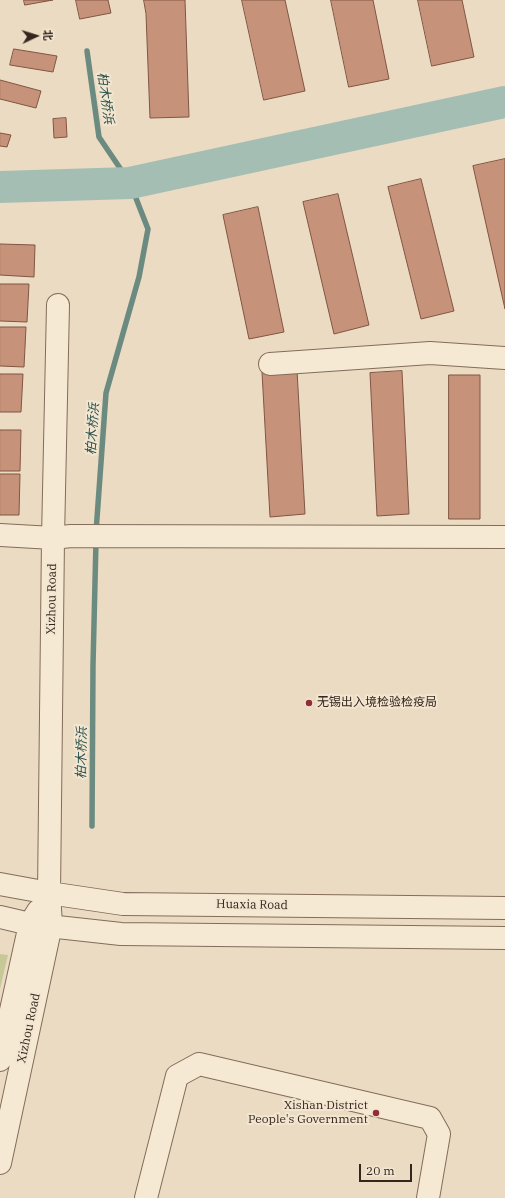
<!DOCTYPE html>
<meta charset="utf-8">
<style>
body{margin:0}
#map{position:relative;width:505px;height:1198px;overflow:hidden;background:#ebdbc2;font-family:"IBM Plex Serif","Noto Sans SC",serif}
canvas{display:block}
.north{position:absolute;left:16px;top:16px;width:40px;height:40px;-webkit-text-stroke:3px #f3e6d1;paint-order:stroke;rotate:86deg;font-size:11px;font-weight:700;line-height:16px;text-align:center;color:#34261e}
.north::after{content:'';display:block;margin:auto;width:14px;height:18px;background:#34261e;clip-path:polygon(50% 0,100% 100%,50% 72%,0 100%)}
.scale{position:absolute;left:359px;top:1164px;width:53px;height:18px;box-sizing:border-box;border:2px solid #34261e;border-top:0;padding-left:5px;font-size:12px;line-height:14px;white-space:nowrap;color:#34261e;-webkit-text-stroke:3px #f3e6d1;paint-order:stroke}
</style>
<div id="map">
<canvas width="505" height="1198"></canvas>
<div class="north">北</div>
<div class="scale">20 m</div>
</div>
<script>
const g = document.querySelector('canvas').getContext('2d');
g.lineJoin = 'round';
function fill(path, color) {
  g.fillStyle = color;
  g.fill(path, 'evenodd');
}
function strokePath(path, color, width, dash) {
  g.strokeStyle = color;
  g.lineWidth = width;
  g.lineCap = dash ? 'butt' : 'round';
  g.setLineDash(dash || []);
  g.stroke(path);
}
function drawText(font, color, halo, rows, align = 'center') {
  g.font = font + ' "IBM Plex Serif","Noto Sans SC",serif';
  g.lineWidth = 4;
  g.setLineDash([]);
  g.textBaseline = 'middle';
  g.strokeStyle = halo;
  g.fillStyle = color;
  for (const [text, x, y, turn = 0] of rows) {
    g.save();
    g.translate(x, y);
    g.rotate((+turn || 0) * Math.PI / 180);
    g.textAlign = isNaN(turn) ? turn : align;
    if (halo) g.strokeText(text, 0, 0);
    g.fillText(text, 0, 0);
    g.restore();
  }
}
const green = new Path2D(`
 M0,954L8,955L0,989Z`);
const stream = new Path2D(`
 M87,51L99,137L130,183L148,229L139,277L106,393L96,532
 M92,826L93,665L96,541`);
const river = new Path2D(`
 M0,187L130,183L505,102`);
const building = new Path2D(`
 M24,0H53L25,5Z
 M76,0H108L111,13L80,19Z
 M144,0H185L189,117L150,118L146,14Z
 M242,0H285L305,91L264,100Z
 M331,0H373L389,79L349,87Z
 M418,0H462L474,57L432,66Z
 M14,49L57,56L53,72L10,65Z
 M0,80L41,91L36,108L0,99Z
 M66,118L67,137L54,138L53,119Z
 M0,133L11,135L7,147L0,146Z
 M505,159V309L473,166Z
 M421,179L454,311L421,319L388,187Z
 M338,194L369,325L334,334L303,202Z
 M258,207L284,332L249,339L223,215Z
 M0,244L35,245L34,277L0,275Z
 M0,284H29L27,322L0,321Z
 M0,327H26L24,367L0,366Z
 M297,370L305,514L270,517L262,372Z
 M402,371L409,514L377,516L370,373Z
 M0,374H23L21,412H0Z
 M449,375H480V519H449Z
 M0,430H21L20,471H0Z
 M0,474H20L19,515H0Z`);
const minor = new Path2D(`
 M270,364L430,353L505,358
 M0,535L53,538L71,536L505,537
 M0,884L49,893L123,904L505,908
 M0,917L30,924L121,934L505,938
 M0,1060L30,924L38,911
 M0,1163L51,925L49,893L53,538L58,305
 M146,1198L177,1076L199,1064L430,1118L439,1134L428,1198`);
const markers = [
 [309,703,4,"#8e2e38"],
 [376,1113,4,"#8e2e38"]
];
const streetNames = [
 ["Xizhou Road",52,599,-89],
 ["Huaxia Road",252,905,1],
 ["Xizhou Road",29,1028,-78]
];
const poiNames = [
 ["无锡出入境检验检疫局",317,703],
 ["Xishan District",368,1106,"right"],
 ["People's Government",368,1120,"right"]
];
const waterNames = [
 ["柏木桥浜",105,98,82],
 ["柏木桥浜",93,429,-86],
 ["柏木桥浜",82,753,-89]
];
fill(green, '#c7c897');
strokePath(stream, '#6c8b80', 5.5);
strokePath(river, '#a4beb4', 32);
fill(building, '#c6937a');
strokePath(building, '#815542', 1);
strokePath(minor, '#836c5a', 24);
strokePath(minor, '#f6e9d4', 22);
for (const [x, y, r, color] of markers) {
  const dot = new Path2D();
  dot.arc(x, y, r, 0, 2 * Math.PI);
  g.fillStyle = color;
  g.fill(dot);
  strokePath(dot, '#f3e6d1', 1.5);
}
drawText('12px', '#34261e', '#f3e6d1', streetNames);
drawText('12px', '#34261e', '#f3e6d1', poiNames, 'left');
drawText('italic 13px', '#2e534d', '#f3e6d1', waterNames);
</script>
